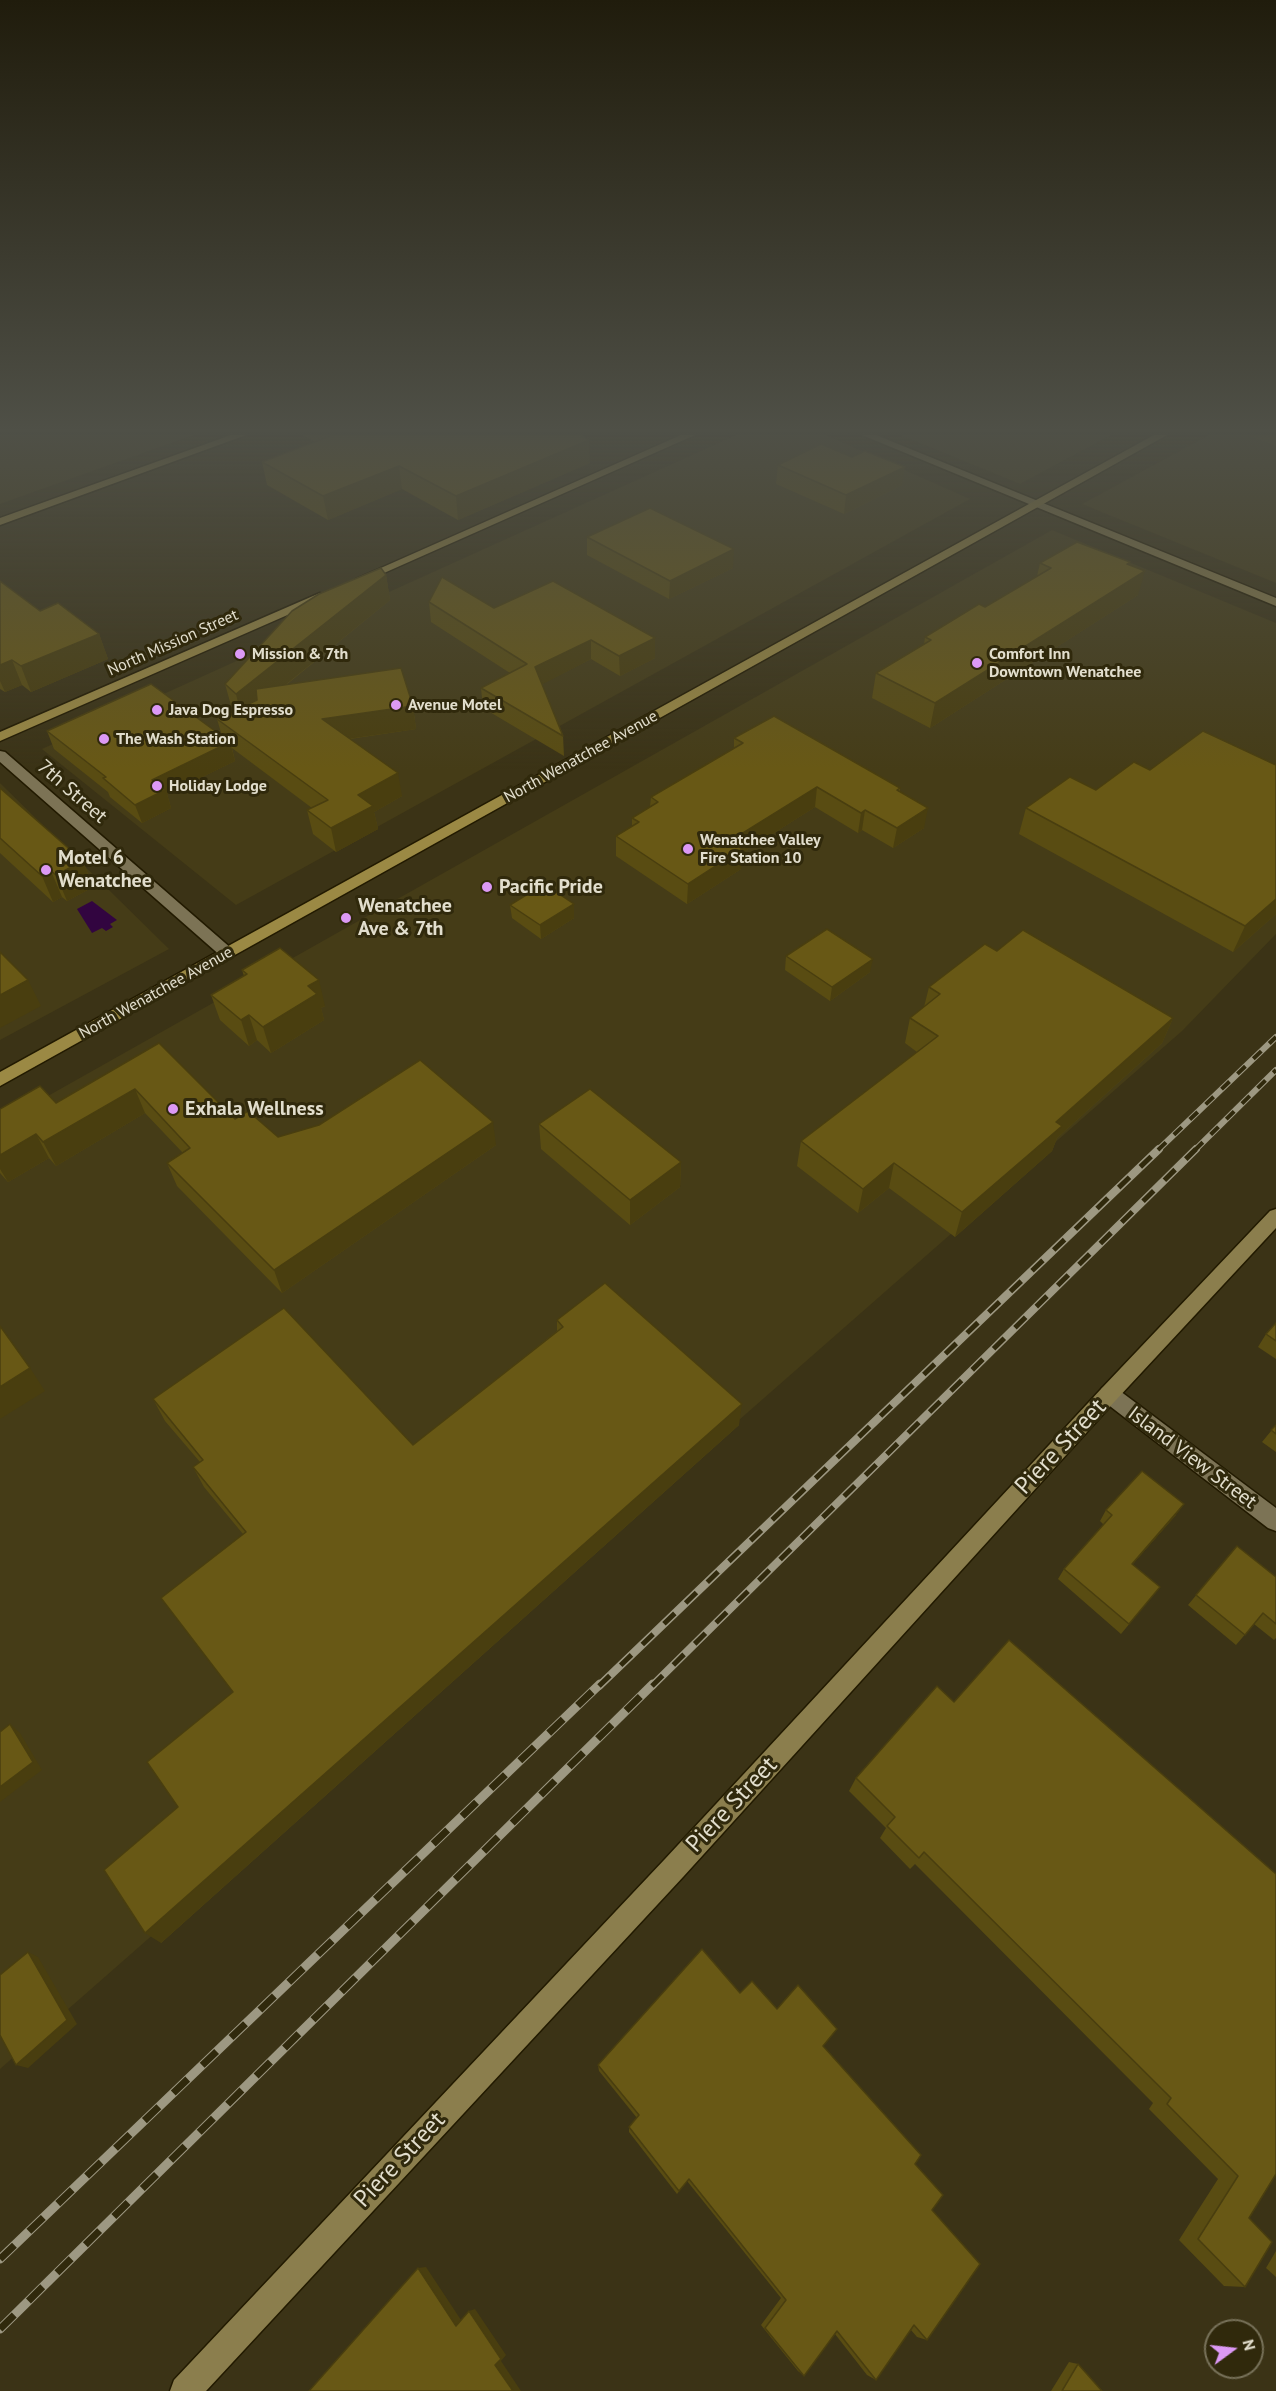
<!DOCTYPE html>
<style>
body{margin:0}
#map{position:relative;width:1276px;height:2391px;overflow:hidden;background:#3b3316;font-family:"PT Sans",sans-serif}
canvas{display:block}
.north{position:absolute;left:1204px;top:2319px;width:60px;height:60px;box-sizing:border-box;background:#30290c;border:2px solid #777159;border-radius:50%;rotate:75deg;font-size:16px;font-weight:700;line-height:24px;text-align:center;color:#e2decd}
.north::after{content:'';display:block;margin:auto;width:21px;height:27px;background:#dc99f5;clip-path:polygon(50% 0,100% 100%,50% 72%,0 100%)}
</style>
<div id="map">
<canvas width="1276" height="2391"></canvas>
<div class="north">N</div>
</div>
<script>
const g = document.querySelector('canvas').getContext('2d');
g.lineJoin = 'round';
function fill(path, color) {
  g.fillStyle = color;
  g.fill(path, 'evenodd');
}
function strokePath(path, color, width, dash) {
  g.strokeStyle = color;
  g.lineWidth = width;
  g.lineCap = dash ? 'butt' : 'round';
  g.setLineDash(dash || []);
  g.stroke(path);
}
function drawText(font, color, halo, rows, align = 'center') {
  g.font = font + ' "PT Sans",sans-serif';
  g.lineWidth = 6;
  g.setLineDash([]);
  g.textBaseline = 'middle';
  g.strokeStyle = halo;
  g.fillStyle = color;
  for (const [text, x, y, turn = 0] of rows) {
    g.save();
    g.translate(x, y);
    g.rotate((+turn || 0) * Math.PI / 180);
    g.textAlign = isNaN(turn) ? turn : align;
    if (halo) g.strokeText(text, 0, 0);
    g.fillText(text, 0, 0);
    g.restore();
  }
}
const built = new Path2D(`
 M0,435H194L0,504Z
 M736,435H826L970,499L236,905L42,749Z
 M900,435H1111L1020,484Z
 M1209,435H1276V583L1082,504Z
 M1052,530L1276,623V934L1182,1031L0,2069V1123Z
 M0,783L169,949L0,1040Z`);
const water = new Path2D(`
 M92,901L117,920L110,924L113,927L106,931L102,928L92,933L77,909Z`);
const street = new Path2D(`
 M0,751L5,752L232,949L235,953L232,957H222L0,762Z
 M1109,1385L1116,1388L1276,1508V1531L1268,1528L1102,1400L1099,1394L1102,1388Z`);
const secondary = new Path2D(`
 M862,435H876L1276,598V606Z
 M1276,1209V1228L1116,1400L683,1877L206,2391H170L174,2380L665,1859L1102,1388L1270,1211Z`);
const primary = new Path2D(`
 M231,435H246L0,525V518Z
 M681,435H695L366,581L362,582L356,579Z
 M1154,435H1167L0,1086V1072Z
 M320,593L326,597L324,599L0,741V732Z`);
const railFar2 = new Path2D(`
 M1158,1150L1276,1037
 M1195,1150L1276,1070`);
const railFar1 = new Path2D(`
 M599,1686L1159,1149
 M652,1686L1196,1149`);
const rail = new Path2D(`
 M0,2259L600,1684
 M0,2329L653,1684`);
const wall = new Path2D(`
 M302,435H580L590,463L458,520L402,489L328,520L267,485L262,462L315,442Z
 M1247,435H1276V446Z
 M778,465L902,485L844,514L776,484Z
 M587,537L733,568L669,599L587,555Z
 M1130,562L1129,565L1138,595L930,728L872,698L876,673L924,644L925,637L985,607L1037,576L1040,563Z
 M386,575L390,600L286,685L413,706L416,729L350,739L402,796L374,812L378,829L336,852L313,834L307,810L312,808L232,748L235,761L167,794L171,808L142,823L110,797L108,792L54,749L47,731L222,736L217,719L234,711L232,709L225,684Z
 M0,581L40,611L99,634L108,659L31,692L22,685L5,692L0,689Z
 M429,602L494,608L655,638V658L620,676L591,659L542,684L563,736L564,756L483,708L481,688L510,673L431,622Z
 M734,738L900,788V792L924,828L893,848L862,830L858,833L815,807L742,853L741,869L687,904L616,856V836L632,826V818L650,807L651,797L734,748Z
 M1276,765V914L1233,952L1019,834L1026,808L1096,790L1150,770Z
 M0,788L83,861L93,887L67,901L62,897L53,902L0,853Z
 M510,905L574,918L541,939L512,918Z
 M997,951L1173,1018L1162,1043L1057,1138L1052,1151L955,1237L889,1188L858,1213L797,1166L801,1141L917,1052L905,1043L910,1018L924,1007L929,987Z
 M786,956L870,972L830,1001L785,970Z
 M242,970L325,1006L321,1008L324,1020L271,1053L257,1040L249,1046L220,1020L211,995L244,976Z
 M159,1043L235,1119L278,1137L496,1145L282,1293L177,1186L167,1163L183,1153L145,1113L56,1166L49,1158L8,1182L0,1173V1109L56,1103Z
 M539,1124L681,1162L680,1187L630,1225L541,1149Z
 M557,1320L739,1425L161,1943L178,1807L232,1692L243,1534L204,1487L193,1467L200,1462L165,1421L153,1399L413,1445L557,1331Z
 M1276,1323V1359L1258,1347L1266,1334Z
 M1276,1425V1452L1262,1442Z
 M1106,1510L1176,1515L1132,1565L1160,1587L1121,1634L1058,1579L1064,1569L1104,1525L1100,1521Z
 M1237,1546L1276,1577V1638L1274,1640L1254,1624L1236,1645L1188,1605Z
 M954,1702L1276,1874L1249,2218L1245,2287L1224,2286L1179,2240L1218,2179L1149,2109L1153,2103L915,1864L910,1869L880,1838L886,1828L849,1791L856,1778Z
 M740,1993L777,2009L823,2046L915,2164L932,2210L927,2340L917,2337L911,2330L876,2380L867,2375L835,2334L804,2376L798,2371L761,2325L781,2298L687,2181L677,2194L629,2132V2127L637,2118L599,2071L598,2065Z
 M1276,2251V2277L1266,2268Z
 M1069,2362L1078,2364L1102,2391H1051Z`);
const shadedWall = new Path2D(`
 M589,440L590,463L458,520L456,496Z
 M399,466L402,489L328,520L323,496Z
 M905,467L902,485L844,514L846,495Z
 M734,549L733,568L669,599L670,581Z
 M1130,562L1124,585L1145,571L1138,595L930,728L935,703Z
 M386,575L390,600L242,720L236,694Z
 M99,634L108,659L31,692L21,666Z
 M655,638V658L620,676L619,656Z
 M591,640V659L537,687L535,667Z
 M12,660L22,685L5,692L0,681V665Z
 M413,706L416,729L327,742L322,719Z
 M230,742L235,761L167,794L171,808L142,823L135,805L152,780Z
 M398,773L402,796L374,812L378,829L336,852L331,828L358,795Z
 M817,787L815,807L742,853L741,869L687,904L688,884L730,841Z
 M928,808L924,828L893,848L897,828Z
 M865,810L862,830L858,833L861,813Z
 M83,861L93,887L67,901L56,875Z
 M51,871L62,897L53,902L42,876Z
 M1276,899V914L1233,952L1245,926Z
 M574,904V918L541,939L540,925Z
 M873,959L870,972L830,1001L832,987Z
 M28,980L41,1006L0,1028V995Z
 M319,980L325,1006L321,1008L324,1020L271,1053L263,1027L308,986Z
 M249,1015L257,1040L249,1046L241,1020Z
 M1173,1018L1162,1043L1057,1138L1052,1151L955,1237L962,1212L1056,1122Z
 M135,1089L145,1113L56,1166L43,1142Z
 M493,1122L496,1145L282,1293L274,1270Z
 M36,1134L49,1158L8,1182L0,1169V1155Z
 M681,1162L680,1187L630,1225V1200Z
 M894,1163L889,1188L858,1213L863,1189Z
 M30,1368L45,1391L0,1419V1387Z
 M742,1404L739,1425L161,1943L145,1933Z
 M1184,1504L1176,1515L1124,1574L1132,1564Z
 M10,1724L20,1733L42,1770L0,1802V1787Z
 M28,1952L38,1957L77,2024L28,2068L16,2065Z
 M426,2267L463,2323L456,2326L418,2268Z
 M475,2309L506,2355L501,2361L521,2391H513L495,2365L469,2311Z`);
const building = new Path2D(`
 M333,435H580L589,440L456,496L399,466L323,496L262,462Z
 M821,444L852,457L865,451L905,467L846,495L778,465Z
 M650,508L734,549L670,581L587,537Z
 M1077,542L1130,562L1127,564L1145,571L935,703L876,673L931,640L925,637L979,604L985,607L1051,568L1040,563Z
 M381,568L386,575L236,694L225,684L292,611L319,594Z
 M442,577L494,608L553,581L655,638L619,656L591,640L535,667L563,736L481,688L527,664L429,602Z
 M0,581L40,611L58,603L99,634L21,666L12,660L0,665Z
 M401,668L413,706L322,719L398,773L358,795L373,806L331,828L307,810L328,800L217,719L257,700L256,689Z
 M151,684L230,742L152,780L165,790L135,805L103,778L106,777L47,731Z
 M774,716L900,788L897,790L928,808L897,828L865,810L861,813L817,787L730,841L742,849L688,884L616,836L639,822L632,818L658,802L651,797L743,743L734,738Z
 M1203,731L1276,765V899L1245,926L1026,808L1070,777L1096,790L1134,762L1150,770Z
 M0,788L83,861L56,875L51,871L42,876L0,838Z
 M544,884L574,904L540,925L510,905Z
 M827,929L873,959L832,987L786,956Z
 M1023,930L1173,1018L1056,1122L1062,1126L962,1212L894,1163L863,1189L801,1141L938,1036L910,1018L940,994L929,987L985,944L997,951Z
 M280,948L319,980L308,986L317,994L263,1027L249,1015L241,1020L211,995L247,974L242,970Z
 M0,952L28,980L0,995Z
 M159,1043L235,1119L248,1111L278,1137L319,1125L420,1060L493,1122L274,1270L167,1163L190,1148L135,1089L43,1142L36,1134L0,1155V1109L40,1086L56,1103Z
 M590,1089L681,1162L630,1200L539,1124Z
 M605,1283L742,1404L145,1933L104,1870L178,1807L147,1762L233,1692L161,1598L246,1532L193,1467L203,1460L153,1399L284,1308L413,1445L563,1327L557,1320Z
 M1276,1323V1341L1266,1334Z
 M0,1326L30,1368L0,1387Z
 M1276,1425V1434L1271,1430Z
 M1142,1471L1184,1504L1132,1564L1160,1587L1129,1624L1064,1569L1112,1515L1106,1510Z
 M1237,1546L1276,1577V1624L1263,1613L1245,1635L1196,1595Z
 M1009,1640L1276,1874V2174L1249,2218L1272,2242L1245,2287L1198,2239L1238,2176L1167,2104L1171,2098L924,1852L919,1858L887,1826L895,1817L856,1778L937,1686L954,1702Z
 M10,1724L33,1762L0,1787V1732Z
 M702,1949L740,1993L752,1981L777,2009L798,1985L837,2029L823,2046L921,2155L915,2164L943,2195L932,2210L980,2264L927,2340L914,2325L876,2380L837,2331L804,2376L765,2328L786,2300L689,2179L679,2191L629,2127L639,2115L598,2065Z
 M28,1952L67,2020L16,2065L0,2035V1975Z
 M418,2268L456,2326L469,2311L501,2359L495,2365L513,2391H309Z
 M1078,2364L1102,2391H1062Z`);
const markers = [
 [240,654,6,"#dc99f5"],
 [977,663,6,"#dc99f5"],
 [396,705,6,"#dc99f5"],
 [157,710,6,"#dc99f5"],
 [104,739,6,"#dc99f5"],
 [157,786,6,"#dc99f5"],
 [688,849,6,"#dc99f5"],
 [46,870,6,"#dc99f5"],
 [487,887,6,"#dc99f5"],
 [346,918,6,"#dc99f5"],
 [173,1109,6,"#dc99f5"]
];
const farStreetnames = [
 ["North Mission Street",173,643,-24],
 ["North Wenatchee Avenue",581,757,-29],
 ["North Wenatchee Avenue",156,993,-29]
];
const farPoinames = [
 ["Mission & 7th",252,654],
 ["Comfort Inn",989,654],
 ["Downtown Wenatchee",989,672],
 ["Avenue Motel",408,705],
 ["Java Dog Espresso",169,710],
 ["The Wash Station",116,739],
 ["Holiday Lodge",169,786],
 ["Wenatchee Valley",700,840],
 ["Fire Station 10",700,858]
];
const streetNames = [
 ["7th Street",72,792,41],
 ["Island View Street",1192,1458,37]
];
const poiNames = [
 ["Motel 6",58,858],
 ["Wenatchee",58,881],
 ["Pacific Pride",499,887],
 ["Wenatchee",358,906],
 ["Ave & 7th",358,929],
 ["Exhala Wellness",185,1109]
];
const nearStreetnames = [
 ["Piere Street",1061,1447,-47],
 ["Piere Street",732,1805,-47],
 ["Piere Street",400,2160,-47]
];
fill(built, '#453c17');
fill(water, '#320540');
strokePath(street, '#221a00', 3);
strokePath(secondary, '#221a00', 3);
strokePath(primary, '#221a00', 3);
fill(street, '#7c7355');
fill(secondary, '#8b7e4d');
fill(primary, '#9b8944');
strokePath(railFar2, '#9d9882', 6);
strokePath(railFar1, '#9d9882', 8);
strokePath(rail, '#9d9882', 9);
strokePath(railFar2, '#30290c', 4, [11]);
strokePath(railFar1, '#30290c', 5, [15]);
strokePath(rail, '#30290c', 7, [20]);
fill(wall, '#594c12');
fill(shadedWall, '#493e0f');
fill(building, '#685815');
strokePath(building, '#493e0f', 1.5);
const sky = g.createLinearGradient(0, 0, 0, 770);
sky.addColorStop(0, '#201c0c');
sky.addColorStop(0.56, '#4f5047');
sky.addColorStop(1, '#4f504700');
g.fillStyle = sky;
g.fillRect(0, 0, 1276, 770);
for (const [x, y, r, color] of markers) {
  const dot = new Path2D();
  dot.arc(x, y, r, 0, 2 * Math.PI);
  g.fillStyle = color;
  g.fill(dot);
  strokePath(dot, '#30290c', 2);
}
drawText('16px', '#e2decd', '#30290c', farStreetnames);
drawText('bold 16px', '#e2decd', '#30290c', farPoinames, 'left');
drawText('20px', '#e2decd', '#30290c', streetNames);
drawText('bold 20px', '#e2decd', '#30290c', poiNames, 'left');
drawText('24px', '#e2decd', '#30290c', nearStreetnames);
</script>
